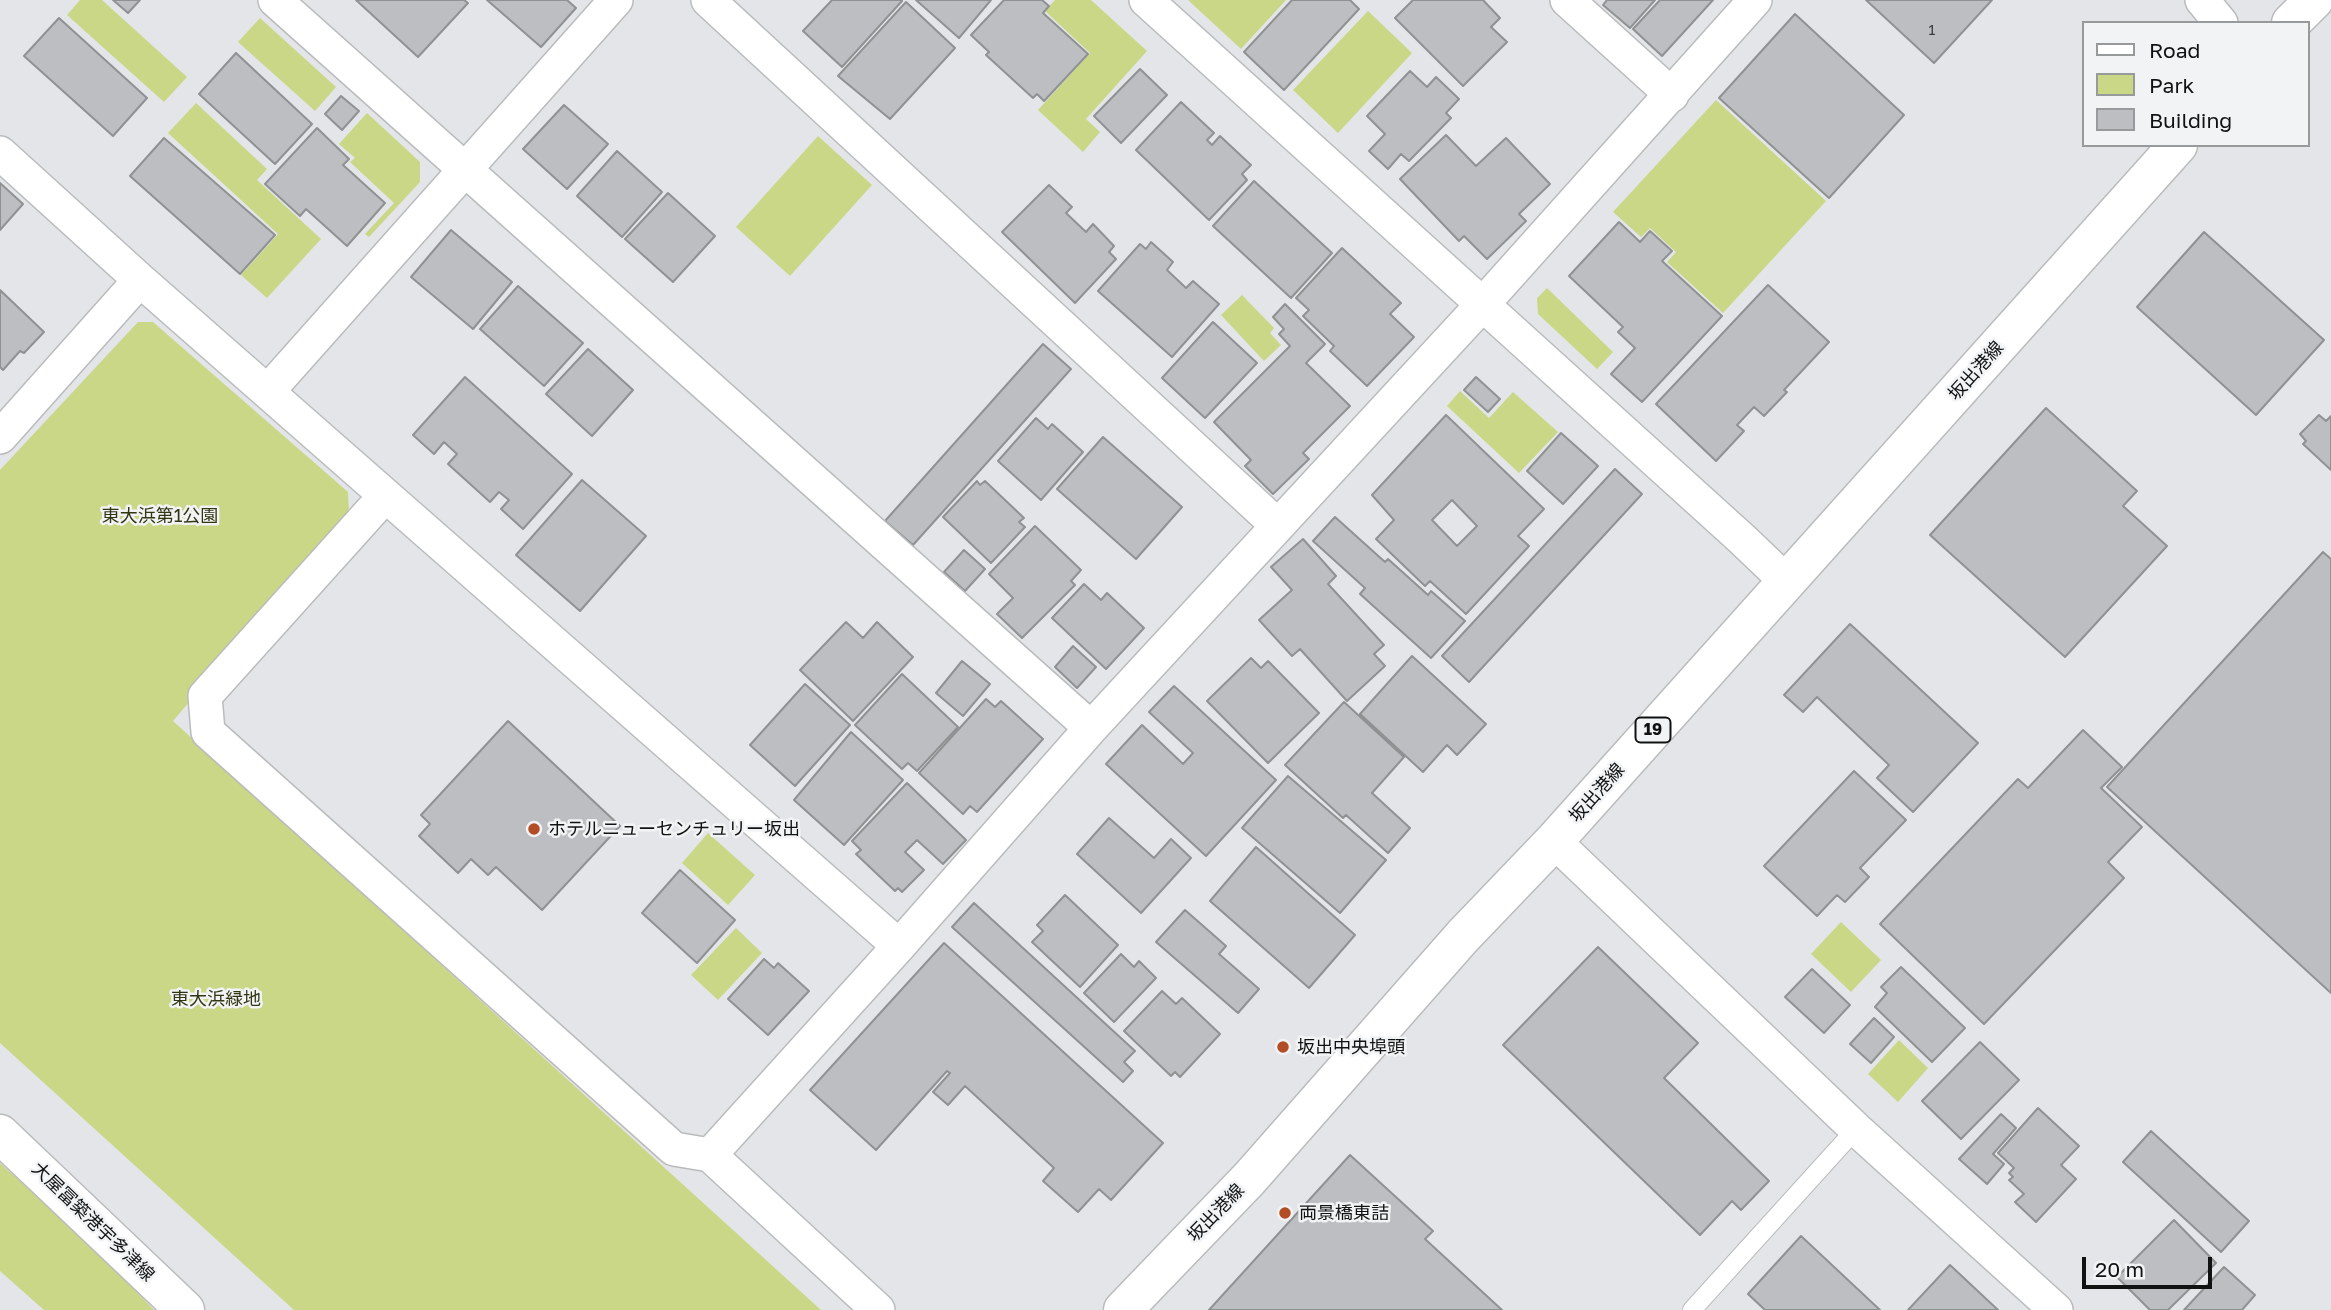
<!DOCTYPE html>
<meta charset="utf-8">
<style>
body{margin:0}
#map{position:relative;width:2331px;height:1310px;overflow:hidden;background:#e4e5e8;font-family:"Golos Text",sans-serif}
canvas{display:block}
.legend{position:absolute;left:2082px;top:21px;width:228px;height:126px;box-sizing:border-box;background:#f2f3f5;border:2px solid #98999a;margin:0;padding:9px 12px;list-style:none;font-size:21px;color:#111212}
.legend li{display:flex;align-items:center;gap:14px;height:35px}
.legend b{width:35px;border:2px solid #98999a}
.scale{position:absolute;left:2082px;top:1257px;width:130px;height:32px;box-sizing:border-box;border:4px solid #111212;border-top:0;padding-left:9px;font-size:21px;line-height:24px;white-space:nowrap;color:#111212;-webkit-text-stroke:5px #f2f3f5;paint-order:stroke}
</style>
<div id="map">
<canvas width="2331" height="1310"></canvas>
<ul class="legend">
<li><b style="height:9px;background:#fff"></b>Road</li>
<li><b style="height:19px;background:#c9d786"></b>Park</li>
<li><b style="height:19px;background:#bdbec1"></b>Building</li>
</ul>
<div class="scale">20 m</div>
</div>
<script>
const g = document.querySelector('canvas').getContext('2d');
g.lineJoin = 'round';
function fill(path, color) {
  g.fillStyle = color;
  g.fill(path, 'evenodd');
}
function strokePath(path, color, width, dash) {
  g.strokeStyle = color;
  g.lineWidth = width;
  g.lineCap = dash ? 'butt' : 'round';
  g.setLineDash(dash || []);
  g.stroke(path);
}
function drawText(font, color, halo, rows, align = 'center') {
  g.font = font + ' "Golos Text","Noto Sans JP",sans-serif';
  g.lineWidth = 5;
  g.setLineDash([]);
  g.textBaseline = 'middle';
  g.strokeStyle = halo;
  g.fillStyle = color;
  for (const [text, x, y, turn = 0] of rows) {
    g.save();
    g.translate(x, y);
    g.rotate((+turn || 0) * Math.PI / 180);
    g.textAlign = isNaN(turn) ? turn : align;
    if (halo) g.strokeText(text, 0, 0);
    g.fillText(text, 0, 0);
    g.restore();
  }
}
const green = new Path2D(`
 M80,0H102L187,77L164,102L67,15Z
 M1055,0H1091L1147,51L1086,119L1100,132L1083,152L1038,110L1090,53L1045,11Z
 M1188,0H1286L1241,49Z
 M1368,11L1412,53L1338,133L1293,90Z
 M260,18L336,87L315,111L238,42Z
 M1716,100L1826,201L1723,313L1667,262L1676,252L1650,228L1641,237L1613,212Z
 M196,103L267,169L257,180L321,239L267,298L241,275L278,234L168,133Z
 M367,113L420,162V182L369,237L365,234L394,203L350,162L355,158L339,144Z
 M818,136L872,185L790,276L736,227Z
 M1547,288L1613,352L1597,369L1538,314L1537,298Z
 M1242,295L1274,328L1270,333L1281,345L1264,361L1221,315Z
 M138,322H153L348,492L349,514L173,721L821,1310H294L0,1043V470Z
 M1460,391L1489,418L1513,392L1558,432L1519,473L1447,406Z
 M708,833L755,875L728,905L682,863Z
 M1841,922L1881,960L1851,992L1811,954Z
 M736,928L762,953L718,1000L691,975Z
 M1899,1040L1928,1068L1898,1102L1868,1074Z
 M0,1163L93,1247L154,1310H44L0,1271Z`);
const building = new Path2D(`
 M113,0H140L128,13Z
 M356,0H464L468,3L418,57Z
 M487,0H567L576,8L541,47Z
 M832,0H902V1L842,67L803,31Z
 M916,0H991L959,38Z
 M1004,0H1042L1049,6L1043,13L1088,54L1044,101L1037,94L1033,98L986,55L989,52L971,35Z
 M1292,0H1350L1359,9L1284,90L1244,52Z
 M1413,0H1483L1500,18L1491,27L1507,42L1463,86L1395,18Z
 M1607,0H1655L1630,28L1603,5Z
 M1660,0H1713L1662,56L1633,29Z
 M1866,0H1992L1934,63Z
 M906,2L955,48L890,119L838,76Z
 M1795,14L1904,115L1829,198L1719,98Z
 M59,18L147,98L113,136L24,56Z
 M236,53L312,124L275,164L199,94Z
 M1140,69L1167,95L1121,143L1094,116Z
 M1410,71L1427,87L1436,77L1459,99L1446,113L1451,118L1409,161L1401,154L1388,169L1369,151L1385,134L1367,116Z
 M341,96L359,111L342,130L325,114Z
 M1181,102L1214,133L1207,140L1212,145L1220,136L1251,165L1242,174L1247,180L1209,220L1136,150Z
 M564,105L608,144L567,189L523,149Z
 M317,128L349,159L343,165L385,203L347,246L306,209L300,216L265,184Z
 M1446,135L1476,166L1506,138L1550,184L1519,214L1526,221L1487,259L1464,236L1459,241L1400,179Z
 M164,138L275,235L240,274L130,176Z
 M617,151L662,192L622,237L577,196Z
 M1254,181L1332,253L1291,298L1213,226Z
 M0,183L23,204L0,230Z
 M1049,185L1072,207L1066,213L1086,232L1093,224L1114,246L1109,252L1116,259L1075,303L1002,232Z
 M668,193L715,236L673,282L625,239Z
 M1619,222L1640,242L1650,231L1672,251L1662,261L1722,316L1642,402L1611,374L1635,348L1618,332L1623,327L1569,276Z
 M451,230L512,282L473,329L411,277Z
 M2204,232L2324,340L2256,415L2137,307Z
 M1151,242L1173,262L1167,270L1186,288L1193,281L1219,304L1172,357L1098,291L1140,244L1146,249Z
 M1342,248L1401,303L1390,314L1414,337L1367,386L1330,351L1334,346L1303,316L1309,310L1296,298Z
 M1768,285L1829,342L1784,390L1787,392L1764,416L1754,407L1737,425L1744,431L1716,461L1656,404Z
 M518,286L583,343L544,386L480,329Z
 M0,290L44,332L24,353L20,351L3,370L0,367Z
 M1285,304L1325,344L1306,363L1350,406L1303,453L1309,459L1273,494L1245,466L1251,460L1214,422L1290,346L1279,334L1284,329L1273,317Z
 M1213,322L1257,363L1205,418L1162,378Z
 M1043,344L1071,369L913,545L885,521Z
 M588,349L633,390L592,436L546,394Z
 M465,377L572,474L523,529L501,509L509,500L499,492L490,502L448,464L457,454L444,442L434,454L413,435Z
 M1476,377L1500,399L1488,412L1464,390Z
 M2046,408L2137,491L2123,506L2167,546L2065,657L1930,535Z
 M1446,415L1544,509L1518,536L1529,546L1466,614L1430,581L1425,586L1376,539L1394,520L1372,495ZM1452,500L1477,526L1457,546L1432,520Z
 M2319,415L2326,421L2331,416V470L2303,444L2306,441L2300,434Z
 M1036,418L1048,429L1052,424L1083,452L1041,500L998,461Z
 M1561,433L1598,466L1563,504L1527,471Z
 M1103,437L1182,507L1136,559L1057,489Z
 M1615,469L1642,494L1469,682L1442,656Z
 M582,480L646,536L580,611L516,555Z
 M977,481L980,485L985,481L1024,518L1019,522L1025,527L991,563L943,517Z
 M1335,517L1385,562L1388,559L1428,595L1431,591L1465,621L1431,658L1360,594L1365,588L1313,541Z
 M1035,526L1081,570L1071,581L1075,585L1022,638L997,614L1013,598L989,574Z
 M1303,539L1336,576L1328,584L1384,645L1374,654L1385,666L1347,701L1300,649L1292,656L1259,620L1292,590L1271,567Z
 M964,550L985,569L965,591L944,572Z
 M2323,552L2331,559V993L2107,787Z
 M1084,584L1101,600L1107,593L1144,628L1106,669L1052,618Z
 M846,622L863,638L877,622L913,657L853,721L800,670Z
 M1850,624L1978,743L1913,812L1877,778L1889,765L1817,697L1803,712L1784,695Z
 M1073,646L1096,667L1077,688L1055,667Z
 M1412,656L1486,724L1457,755L1447,745L1423,772L1360,714Z
 M1251,658L1261,668L1268,661L1319,713L1268,763L1207,701Z
 M962,661L990,684L963,716L936,693Z
 M902,674L958,727L917,771L908,763L902,769L855,725Z
 M805,684L850,725L795,786L750,745Z
 M1174,686L1276,780L1206,856L1106,764L1142,725L1183,764L1193,753L1149,712Z
 M986,699L995,707L1001,701L1043,739L977,812L970,806L963,814L919,773Z
 M1344,702L1404,757L1372,793L1410,828L1388,853L1346,815L1343,818L1285,765Z
 M508,721L620,826L542,910L496,867L488,875L471,859L458,873L419,836L430,824L421,815Z
 M2083,730L2122,767L2101,788L2142,827L2108,862L2124,878L1984,1024L1880,924L2018,779L2028,788Z
 M851,732L903,780L844,845L794,800Z
 M1854,771L1906,820L1860,868L1869,877L1845,902L1837,895L1817,916L1764,866Z
 M1288,776L1386,860L1340,913L1242,828Z
 M907,783L966,840L943,864L917,840L905,852L924,870L902,892L898,888L895,891L856,854L861,850L852,841Z
 M1109,818L1154,858L1171,839L1191,858L1141,913L1077,854Z
 M1256,847L1355,935L1309,988L1210,901Z
 M680,870L735,920L697,963L642,913Z
 M1065,895L1118,945L1080,987L1032,942L1043,931L1037,925Z
 M974,903L1135,1051L1124,1062L1133,1071L1123,1082L952,927Z
 M1185,910L1226,946L1219,954L1259,989L1238,1013L1156,942Z
 M944,943L1163,1143L1111,1200L1099,1189L1078,1212L1043,1181L1054,1168L965,1086L948,1105L933,1092L950,1073L947,1071L876,1150L810,1090Z
 M1598,947L1698,1043L1664,1078L1769,1181L1741,1210L1732,1201L1700,1235L1503,1045Z
 M1121,954L1134,967L1139,961L1156,978L1114,1022L1084,993Z
 M764,959L774,968L778,963L809,991L768,1035L728,999Z
 M1901,967L1965,1028L1932,1062L1875,1007L1887,993L1881,987Z
 M1812,969L1850,1005L1824,1033L1785,997Z
 M1162,991L1176,1004L1182,998L1220,1034L1180,1077L1175,1072L1171,1076L1124,1031Z
 M1874,1018L1894,1037L1871,1063L1850,1044Z
 M1980,1042L2019,1080L1961,1139L1922,1101Z
 M2038,1108L2079,1146L2061,1165L2076,1179L2036,1222L2015,1202L2024,1194L2009,1180L2013,1177L2009,1173L2014,1168L1998,1153Z
 M2001,1114L2016,1128L1993,1154L2004,1164L1987,1184L1959,1159Z
 M2151,1131L2249,1221L2221,1252L2123,1162Z
 M1350,1155L1433,1231L1425,1239L1502,1310H1209Z
 M2174,1220L2216,1263L2168,1310H2150L2117,1277Z
 M1801,1236L1880,1310H1765L1748,1294Z
 M1950,1265L1998,1310H1908Z
 M2224,1267L2255,1295L2242,1310H2184Z`);
const lane = new Path2D(`
 M1692,1310L1856,1129`);
const street = new Path2D(`
 M275,0L1091,728
 M708,0L1277,525
 M1146,0L1742,539L1787,582
 M1567,0L1672,95
 M2202,0L2221,23
 M0,153L140,280L899,946
 M268,391L616,0
 M0,437L140,280
 M385,496L205,696L208,732L674,1149L710,1155L878,1310
 M1554,841L1856,1129L2056,1310
 M710,1155L899,946L1091,728L1482,305L1755,0`);
const secondary = new Path2D(`
 M0,1134L185,1310`);
const primary = new Path2D(`
 M2291,23L2314,0
 M1123,1310L1249,1179L1463,936L1554,841L2178,145`);
const markers = [
 [534,829,7,"#b34d25"],
 [1283,1047,7,"#b34d25"],
 [1285,1213,7,"#b34d25"]
];
const numberNames = [
 ["1",1932,31]
];
const shields = [
 [1653,730,35]
];
const shieldNames = [
 ["19",1653,730]
];
const streetNames = [
 ["坂出港線",1976,371,-48],
 ["坂出港線",1597,793,-48],
 ["坂出港線",1216,1213,-46],
 ["大屋冨築港宇多津線",93,1222,44]
];
const parkNames = [
 ["東大浜第1公園",160,516],
 ["東大浜緑地",216,999]
];
const poiNames = [
 ["ホテルニューセンチュリー坂出",548,829],
 ["坂出中央埠頭",1297,1047],
 ["両景橋東詰",1299,1213]
];
fill(green, '#c9d786');
fill(building, '#bdbec1');
strokePath(building, '#909193', 2);
strokePath(lane, '#babbbd', 20);
strokePath(street, '#babbbd', 36);
strokePath(secondary, '#babbbd', 41);
strokePath(primary, '#babbbd', 41);
strokePath(lane, '#fff', 18);
strokePath(street, '#fff', 33);
strokePath(secondary, '#fff', 38);
strokePath(primary, '#fff', 38);
for (const [x, y, r, color] of markers) {
  const dot = new Path2D();
  dot.arc(x, y, r, 0, 2 * Math.PI);
  g.fillStyle = color;
  g.fill(dot);
  strokePath(dot, '#f2f3f5', 2.5);
}
drawText('14px', '#3c3d3e', null, numberNames);
for (const [x, y, w] of shields) {
  const box = new Path2D();
  box.roundRect(x - w / 2, y - 12.5, w, 25, 5);
  g.fillStyle = '#f2f3f5';
  g.fill(box);
  strokePath(box, '#111212', 2);
}
drawText('bold 16px', '#111212', null, shieldNames);
drawText('18px', '#111212', '#f2f3f5', streetNames);
drawText('18px', '#313713', '#f2f3f5', parkNames);
drawText('18px', '#111212', '#f2f3f5', poiNames, 'left');
</script>
